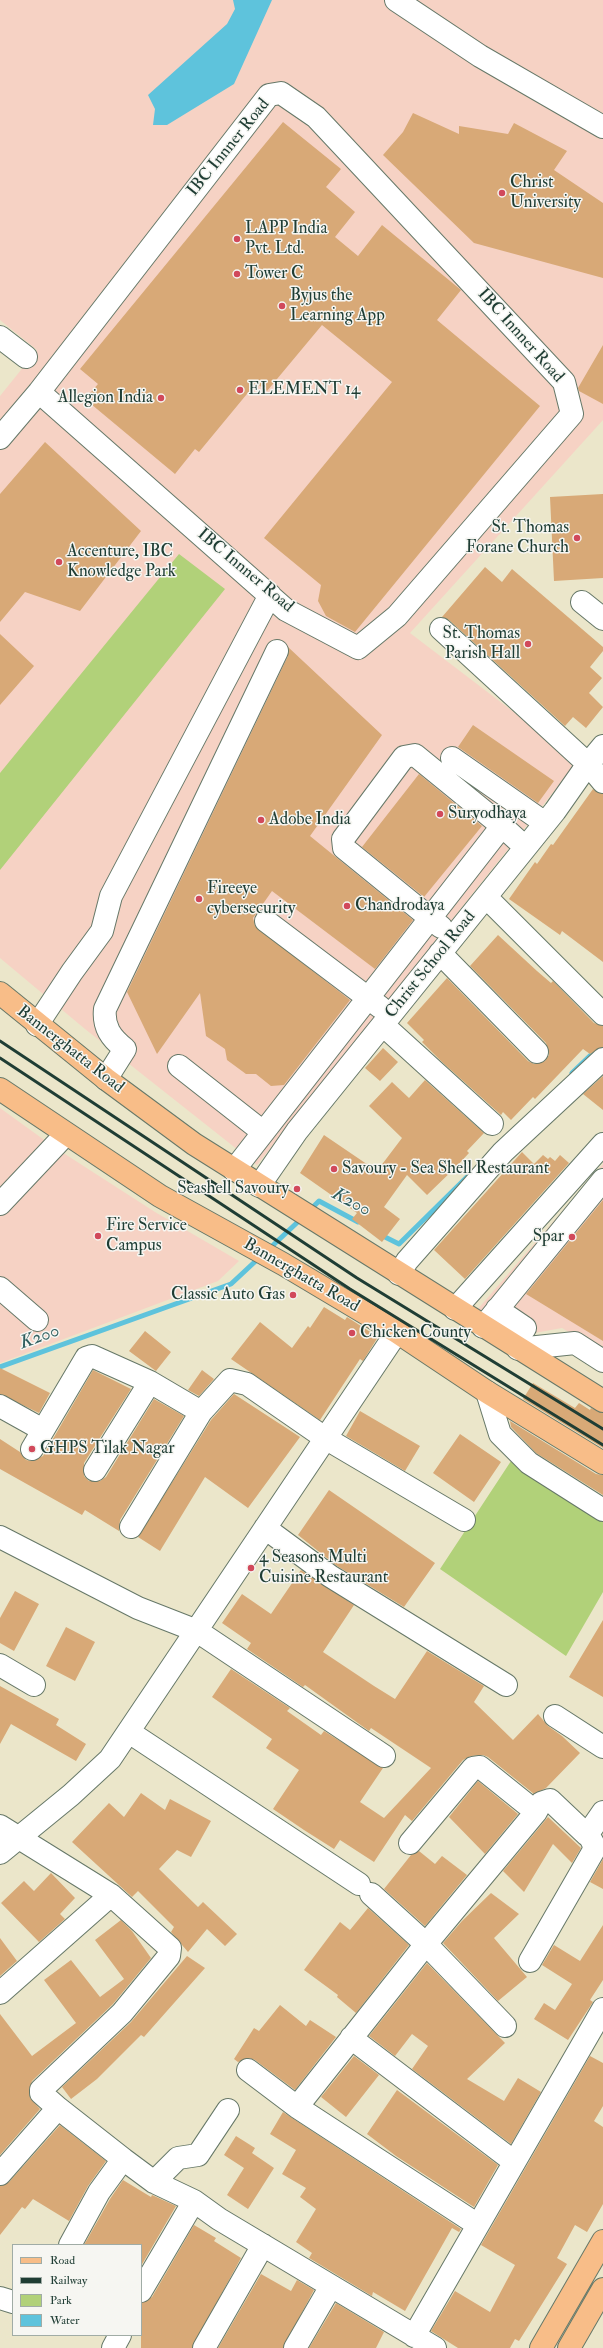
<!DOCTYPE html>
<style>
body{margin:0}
#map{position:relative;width:603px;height:2348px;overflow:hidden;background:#ebe6ca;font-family:"IM FELL Double Pica",serif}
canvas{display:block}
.legend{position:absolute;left:12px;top:2244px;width:130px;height:92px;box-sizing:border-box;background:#f6f6f2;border:1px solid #a0aca6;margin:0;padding:5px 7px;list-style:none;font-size:12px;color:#1f3d34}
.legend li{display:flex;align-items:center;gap:8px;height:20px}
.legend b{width:20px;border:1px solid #a0aca6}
</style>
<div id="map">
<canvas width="603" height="2348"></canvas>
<ul class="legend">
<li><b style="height:5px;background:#f8bd88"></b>Road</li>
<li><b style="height:5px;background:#1f3d34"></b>Railway</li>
<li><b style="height:11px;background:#b1d179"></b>Park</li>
<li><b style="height:11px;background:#5ec3dc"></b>Water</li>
</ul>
</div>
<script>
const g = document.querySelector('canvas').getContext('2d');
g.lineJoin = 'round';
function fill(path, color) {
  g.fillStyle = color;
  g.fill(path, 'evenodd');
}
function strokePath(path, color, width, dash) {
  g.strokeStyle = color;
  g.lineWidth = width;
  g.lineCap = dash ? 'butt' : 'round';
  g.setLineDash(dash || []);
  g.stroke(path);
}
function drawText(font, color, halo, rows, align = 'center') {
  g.font = font + ' "IM FELL Double Pica",serif';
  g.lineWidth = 3;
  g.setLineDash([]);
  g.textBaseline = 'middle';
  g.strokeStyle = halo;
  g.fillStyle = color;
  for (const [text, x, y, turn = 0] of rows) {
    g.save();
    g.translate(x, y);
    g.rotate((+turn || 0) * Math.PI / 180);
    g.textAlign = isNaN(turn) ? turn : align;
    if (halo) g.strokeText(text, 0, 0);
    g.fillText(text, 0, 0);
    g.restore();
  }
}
const built = new Path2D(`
 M0,0H603V420L410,633L578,761L257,1165L85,1029L0,958V396L37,350L0,320Z
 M0,1108L54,1147L155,1212L239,1261L218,1281L0,1363Z
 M603,1164V1352L562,1328L518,1336L477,1310Z`);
const green = new Path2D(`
 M179,554L225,589L0,870V773Z
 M511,1461L584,1511L603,1521V1592L566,1656L440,1569Z`);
const water = new Path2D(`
 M233,0H272L234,84L167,125H153L155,109L148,95L227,24L235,9Z`);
const stream = new Path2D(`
 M572,1073L596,1050L603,1046
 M309,1211L319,1201L358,1222
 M381,1235L399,1244L467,1177
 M269,1249L302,1218
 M0,1367L231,1284L260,1257`);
const building = new Path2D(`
 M413,113L459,134V126L508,134L514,123L567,151L554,170L603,203V278L474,243L383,155L403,132Z
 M283,122L341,169L326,187L355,212L335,237L358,256L382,225L461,290L437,320L540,406L355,632L326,616L318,601L321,585L264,538L392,382L322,325L267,391L256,383L199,452L195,449L175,474L85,399L98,384L80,369Z
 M603,345V404L579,391L578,388Z
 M45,442L141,531L80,611L25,592L0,622V494Z
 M603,494V578L554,581L550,497Z
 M485,567L502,582L512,569L603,647V651L590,667L602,678L589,693L603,707L586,728L573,717L565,726L449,620L442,617Z
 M0,634L34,666L0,705Z
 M288,647L382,735L310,836L413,920L375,969L272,891L253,918L255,926L350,1000L284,1085L271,1086L256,1074H246L227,1060L225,1049L206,1036L200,993L157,1054L127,992L288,656Z
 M473,725L554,781L538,803L458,747Z
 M419,774L482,826L424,897L362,847Z
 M593,789L603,794V962L562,931L560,935L509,899L535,862L537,864L551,844L553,845Z
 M498,935L537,971L551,983L553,981L594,1023L603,1026V1047L590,1054L583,1049L535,1099L533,1097L511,1120L503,1112L501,1115L442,1062L422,1042L424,1040L407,1023L447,978L528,1061L534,1064L545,1061L549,1055L546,1043L470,966Z
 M383,1048L398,1062L380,1081L365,1068Z
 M603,1076V1110L583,1094Z
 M425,1080L484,1133L467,1151L469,1153L457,1166L427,1195L407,1175L384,1207L400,1219L382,1242L352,1219L357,1213L300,1173L324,1135L377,1171L402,1138L369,1106L392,1082L409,1098Z
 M522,1152L534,1164L543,1155L548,1159L550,1157L555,1161L560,1155L569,1163L465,1279L434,1250Z
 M603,1200V1341L526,1294Z
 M324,1307L345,1320L347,1317L378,1337L363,1361L360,1359L320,1420L231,1359L260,1322L292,1348L308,1326L310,1328Z
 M145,1331L171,1352L156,1371L129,1351Z
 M0,1368L50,1393L39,1413L0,1394Z
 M93,1370L131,1389L84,1463V1476L89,1481H100L106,1477L154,1399L184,1416L120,1520L119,1531L85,1510L82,1515L0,1469V1439L20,1452L26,1460L32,1461L43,1456Z
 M202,1370L214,1379L199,1396L188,1390Z
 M533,1383L575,1408L579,1403L590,1410L591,1408L603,1413V1448L523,1399Z
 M234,1394L300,1437L248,1508L205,1477L160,1551L138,1537L211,1420Z
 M360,1411L420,1446L405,1471L346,1436Z
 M510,1421L596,1474L603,1475V1495L536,1453L511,1427Z
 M460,1434L501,1462L474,1502L433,1473Z
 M329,1490L435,1563L404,1607L337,1566L298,1535Z
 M301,1570L354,1605L323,1652L374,1686L395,1699L427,1651L484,1686L474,1702L513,1740L538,1714L548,1726L562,1736L580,1753L546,1788L534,1794L488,1757L483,1755L471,1756L463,1760L412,1821L405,1815L374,1862L340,1840L334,1849L304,1830L273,1809L299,1770L266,1748L272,1739L212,1697L231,1669L290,1708L287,1711L321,1735L324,1731L383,1768L360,1802L384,1818L431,1768L371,1728L369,1731L305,1685L303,1687L247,1649L251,1643L222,1623L242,1594L271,1614Z
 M15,1591L39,1604L14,1651L0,1643V1618Z
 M603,1620V1697L569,1677Z
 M66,1627L95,1642L75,1681L46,1666Z
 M0,1686L59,1719L56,1725L86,1744L76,1761L11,1724L0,1744Z
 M478,1781L518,1814L485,1854L449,1817Z
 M141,1793L165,1810L170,1799L211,1821L191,1857L177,1850L159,1869L198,1907L203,1902L237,1934L225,1946L207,1929L188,1952L171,1932L174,1927L138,1891L132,1897L72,1842L109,1803L124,1817Z
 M548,1817L581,1848L572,1863L553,1844L524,1892L503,1871Z
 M419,1851L435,1864L442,1856L467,1875L425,1926L384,1889L411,1855Z
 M603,1859V1889L590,1882Z
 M51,1873L75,1898L60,1914L65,1919L39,1942L1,1903L24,1881L34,1891Z
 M491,1893L519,1914L494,1938L527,1977L498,2001L443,1943L462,1921Z
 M368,1908L409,1945L356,2013L337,1997L338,1995L304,1970L340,1922L350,1930Z
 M121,1920L132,1931L151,1958L113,2004L32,2081L29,2090L30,2098L40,2109L0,2155V2014L32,2056L76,2023L44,1980L71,1960L100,1997L124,1979L95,1940Z
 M603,1925V1980L590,2000L593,2002L568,2040L534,2019L544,2003L555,2010L572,1984L542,1965L554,1945L580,1961Z
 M0,1938L17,1961L0,1976Z
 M187,1956L205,1968L144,2037L141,2035L97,2079L71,2099L62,2087L131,2022Z
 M427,1963L505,2043L467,2079L504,2101L518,2078L541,2092L511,2144L412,2069L428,2046L412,2034L395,2056L369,2036Z
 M280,2005L306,2026L310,2020L336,2037L295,2090L255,2060L249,2058L238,2062L234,2059L254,2028L259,2031Z
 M354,2056L379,2075L346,2117L321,2097Z
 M590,2056L603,2063V2106L594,2121L603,2127V2204L587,2232L575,2225L557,2258L567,2264L519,2341L515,2339L510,2348H458L431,2331L455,2291L490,2312L515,2265L481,2245Z
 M397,2090L498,2165L474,2207L396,2156L367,2134Z
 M283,2112L461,2229L459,2232L452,2228L405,2311L373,2292L372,2296L309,2258L312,2253L296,2242L316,2209L300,2197L306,2188L282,2174L296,2150L270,2134Z
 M60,2125L106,2161L88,2186L69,2221L33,2199L25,2209L22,2207L0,2235V2186L9,2182Z
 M236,2136L255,2148L252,2153L274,2168L248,2209L227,2195L244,2168L224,2155Z
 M123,2180L151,2197L152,2195L176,2206L141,2266V2245H84L110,2199Z
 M194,2225L216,2238L214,2241L241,2258L192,2348H141V2303L152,2297Z
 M261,2274L291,2291L297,2280L314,2290L283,2348H218Z
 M336,2303L384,2332L376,2348H309Z`);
const minor = new Path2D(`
 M396,0L480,56L603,127
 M0,337L26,357
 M0,438L39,392L269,95L281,93L316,117L564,382L572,414L397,616L358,648L286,610L39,392
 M582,602L603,619
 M441,629L588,764L603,782
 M452,758L545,823
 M486,897L603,1014
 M266,921L380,1007
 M441,927L344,848L343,839L404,757L415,755L502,826
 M440,953L537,1052
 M37,1025L72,972L102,931L111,896L270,595
 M383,1025L492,1124
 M179,1066L263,1132
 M106,1079L125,1049C111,1038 103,1027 105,1009L277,651
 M234,1170L502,826L525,847
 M259,1186L297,1131L555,811L588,764L603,746
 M0,1204L66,1134
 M399,1274L407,1261L503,1152L603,1059
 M0,1288L37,1320
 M455,1309L603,1144
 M497,1309L525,1328
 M483,1327L603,1180
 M518,1349L575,1343L603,1361
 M487,1392L500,1434L529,1463L603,1510
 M0,1406L43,1430
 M32,1449L86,1358L92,1356L150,1382L201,1412
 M95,1470L150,1382
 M131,1527L201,1412L230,1380L247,1384L325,1438L464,1520
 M265,1528L330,1576L506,1685
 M0,1537L138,1608L197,1631L384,1756
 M0,1665L34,1685
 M555,1716L603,1747
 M129,1732L359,1884
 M0,1826L111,1895L170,1948L169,1956L122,2013L41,2090V2093L58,2108
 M410,1843L473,1768L480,1767L536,1812
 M0,1853L71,1795L110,1759L397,1332
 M371,1894L426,1944L505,2026
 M530,1961L594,1850L593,1843L588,1834
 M0,1993L111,1895
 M351,2038L513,2161
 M248,2070L297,2107L426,1944L536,1812L541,1803L550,1800L587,1835L603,1812
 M297,2107L478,2225
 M0,2174L58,2108L123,2159
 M154,2182L178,2158L198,2155L228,2110
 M70,2245L99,2192L123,2159L154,2182L194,2201L219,2219L435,2348
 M141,2291L194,2201
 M0,2298L13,2302
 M414,2336L603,2009
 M113,2348L120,2335
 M204,2348L263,2245
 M295,2348L331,2286`);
const major = new Path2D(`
 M0,993L106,1079L194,1144L603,1401
 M0,1089L160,1196L283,1264L397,1332L487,1392L603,1463
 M541,2348L603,2241
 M569,2348L603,2289`);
const rail = new Path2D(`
 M0,1041L357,1278L603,1429
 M0,1058L350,1289L603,1445`);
const markers = [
 [502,193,4,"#d1495b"],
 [237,239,4,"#d1495b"],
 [237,274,4,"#d1495b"],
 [282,306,4,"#d1495b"],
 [240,390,4,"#d1495b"],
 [161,398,4,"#d1495b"],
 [577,538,4,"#d1495b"],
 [59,562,4,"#d1495b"],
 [528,644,4,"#d1495b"],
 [440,814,4,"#d1495b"],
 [261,820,4,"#d1495b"],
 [199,899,4,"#d1495b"],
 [347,906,4,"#d1495b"],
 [334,1169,4,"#d1495b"],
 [297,1189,4,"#d1495b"],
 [98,1236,4,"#d1495b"],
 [572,1237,4,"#d1495b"],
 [293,1295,4,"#d1495b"],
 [352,1333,4,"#d1495b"],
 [32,1449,4,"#d1495b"],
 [251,1568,4,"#d1495b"]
];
const streetNames = [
 ["IBC Innner Road",229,148,-51],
 ["IBC Innner Road",520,336,48],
 ["IBC Innner Road",245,571,40],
 ["Christ School Road",431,965,-51],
 ["Bannerghatta Road",70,1050,38],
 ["Bannerghatta Road",301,1276,30]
];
const poiNames = [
 ["Christ",510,183],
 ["University",510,203],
 ["LAPP India",245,229],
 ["Pvt. Ltd.",245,249],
 ["Tower C",245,274],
 ["Byjus the",290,296],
 ["Learning App",290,316],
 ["ELEMENT 14",248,390],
 ["Allegion India",153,398,"right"],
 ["St. Thomas",569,528,"right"],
 ["Forane Church",569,548,"right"],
 ["Accenture, IBC",67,552],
 ["Knowledge Park",67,572],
 ["St. Thomas",520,634,"right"],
 ["Parish Hall",520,654,"right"],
 ["Suryodhaya",448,814],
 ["Adobe India",269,820],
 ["Fireeye",207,889],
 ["cybersecurity",207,909],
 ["Chandrodaya",355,906],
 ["Savoury - Sea Shell Restaurant",342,1169],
 ["Seashell Savoury",289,1189,"right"],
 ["Fire Service",106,1226],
 ["Campus",106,1246],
 ["Spar",564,1237,"right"],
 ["Classic Auto Gas",285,1295,"right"],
 ["Chicken County",360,1333],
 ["GHPS Tilak Nagar",40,1449],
 ["4 Seasons Multi",259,1558],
 ["Cuisine Restaurant",259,1578]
];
const waterNames = [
 ["K200",351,1203,28],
 ["K200",40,1338,-20]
];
fill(built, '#f6d2c4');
fill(green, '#b1d179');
fill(water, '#5ec3dc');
strokePath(stream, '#5ec3dc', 5);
fill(building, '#d8a977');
strokePath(minor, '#667868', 24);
strokePath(major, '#667868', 24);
strokePath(minor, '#fff', 22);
strokePath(major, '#f8bd88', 22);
strokePath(rail, '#1f3d34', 3);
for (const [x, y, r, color] of markers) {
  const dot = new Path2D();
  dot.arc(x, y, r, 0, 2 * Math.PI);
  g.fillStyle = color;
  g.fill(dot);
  strokePath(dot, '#f6f6f2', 1.5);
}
drawText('17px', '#1f3d34', '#f6f6f2', streetNames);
drawText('17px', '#1f3d34', '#f6f6f2', poiNames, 'left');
drawText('italic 18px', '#2f5e5e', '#f6f6f2', waterNames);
</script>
